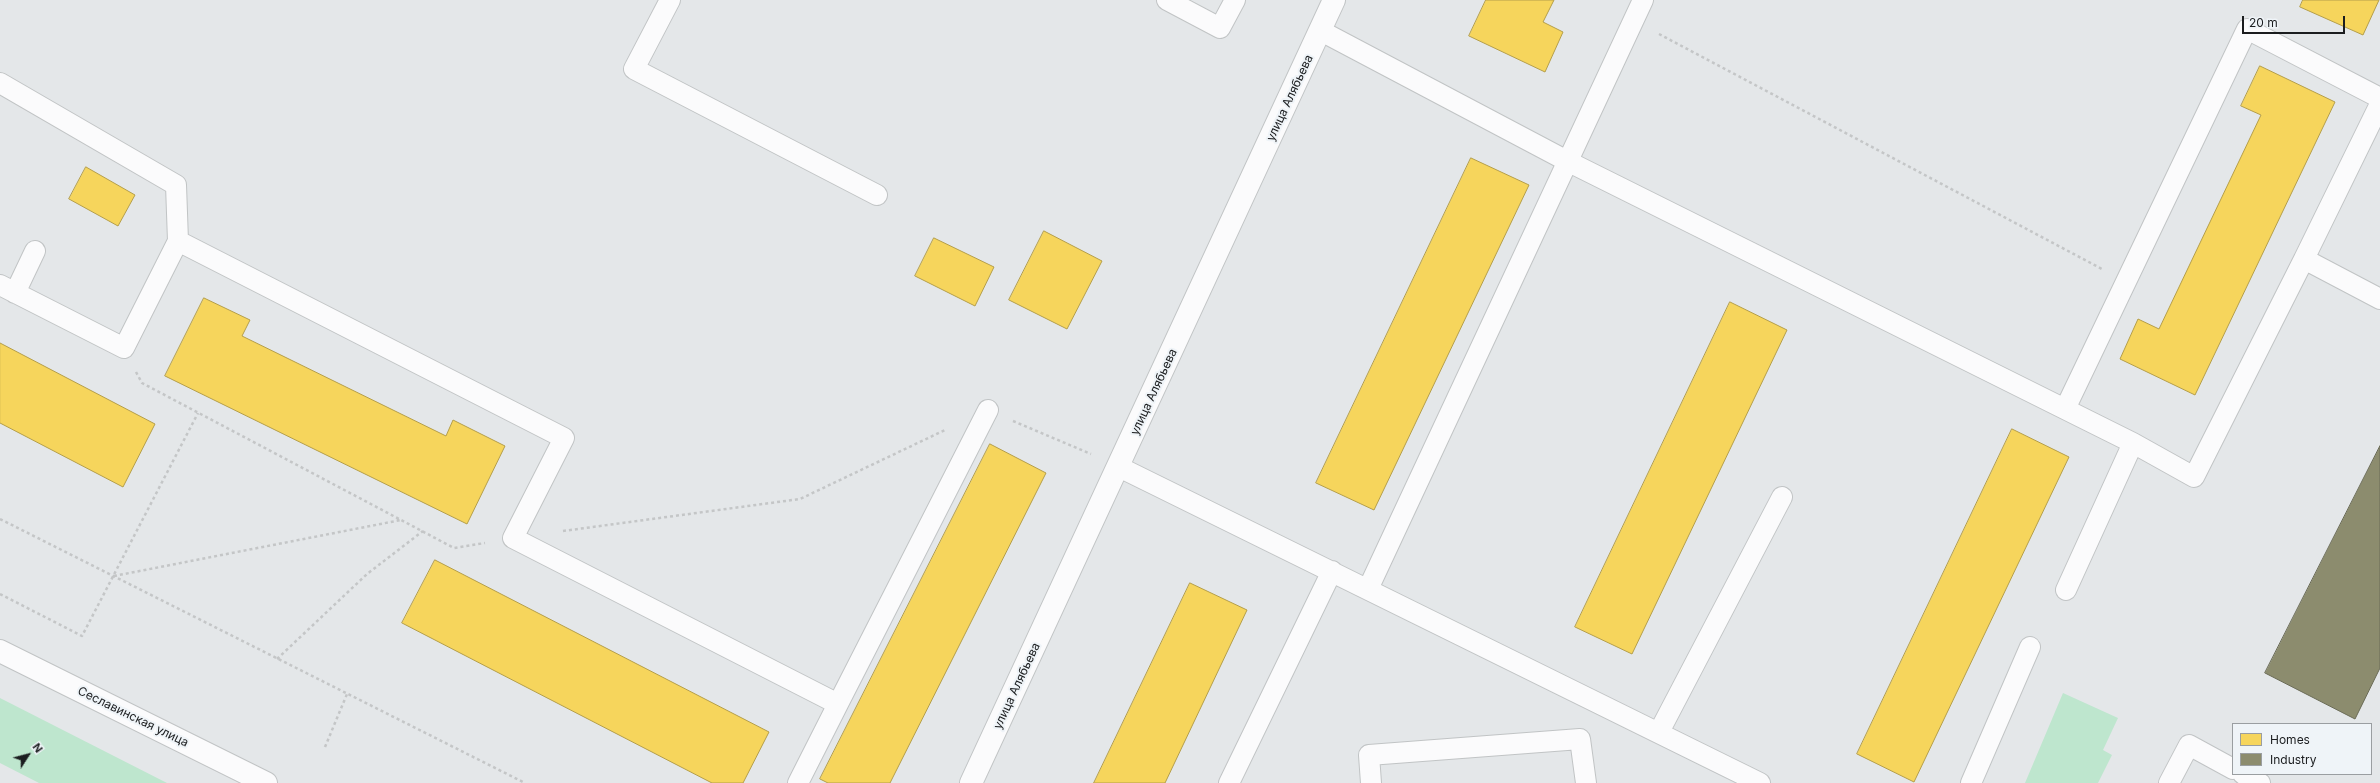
<!DOCTYPE html>
<meta charset="utf-8">
<style>
body{margin:0}
#map{position:relative;width:2380px;height:783px;overflow:hidden;background:#e4e7e9;font-family:Inter,sans-serif}
canvas{display:block}
.legend{position:absolute;left:2232px;top:723px;width:140px;height:52px;box-sizing:border-box;background:#eff4f8;border:1px solid #9a9ea1;margin:0;padding:5px 7px;list-style:none;font-size:12px;color:#1b1d1f}
.legend li{display:flex;align-items:center;gap:8px;height:20px}
.legend b{width:20px;border:1px solid #9a9ea1}
.north{position:absolute;left:8px;top:735px;width:40px;height:40px;-webkit-text-stroke:3px #eff4f8;paint-order:stroke;rotate:54deg;font-size:11px;font-weight:700;line-height:16px;text-align:center;color:#1b1d1f}
.north::after{content:'';display:block;margin:auto;width:14px;height:18px;background:#1b1d1f;clip-path:polygon(50% 0,100% 100%,50% 72%,0 100%)}
.scale{position:absolute;left:2242px;top:16px;width:103px;height:18px;box-sizing:border-box;border:2px solid #1b1d1f;border-top:0;padding-left:5px;font-size:12px;line-height:14px;white-space:nowrap;color:#1b1d1f;-webkit-text-stroke:3px #eff4f8;paint-order:stroke}
</style>
<div id="map">
<canvas width="2380" height="783"></canvas>
<ul class="legend">
<li><b style="height:11px;background:#f6d55c"></b>Homes</li>
<li><b style="height:11px;background:#8c8c6e"></b>Industry</li>
</ul>
<div class="north">N</div>
<div class="scale">20 m</div>
</div>
<script>
const g = document.querySelector('canvas').getContext('2d');
g.lineJoin = 'round';
function fill(path, color) {
  g.fillStyle = color;
  g.fill(path, 'evenodd');
}
function strokePath(path, color, width, dash) {
  g.strokeStyle = color;
  g.lineWidth = width;
  g.lineCap = dash ? 'butt' : 'round';
  g.setLineDash(dash || []);
  g.stroke(path);
}
function drawText(font, color, halo, rows, align = 'center') {
  g.font = font + ' Inter,sans-serif';
  g.lineWidth = 4;
  g.setLineDash([]);
  g.textBaseline = 'middle';
  g.strokeStyle = halo;
  g.fillStyle = color;
  for (const [text, x, y, turn = 0] of rows) {
    g.save();
    g.translate(x, y);
    g.rotate((+turn || 0) * Math.PI / 180);
    g.textAlign = isNaN(turn) ? turn : align;
    if (halo) g.strokeText(text, 0, 0);
    g.fillText(text, 0, 0);
    g.restore();
  }
}
const green = new Path2D(`
 M2063,693L2118,718L2103,750L2112,755L2098,783H2025Z
 M0,698L167,783H39L0,763Z`);
const homes = new Path2D(`
 M1486,0H1554L1543,22L1563,32L1545,72L1469,36Z
 M2303,0H2379L2363,35L2300,7Z
 M2260,66L2335,102L2195,395L2120,359L2138,319L2159,329L2261,115L2241,106Z
 M1471,158L1529,185L1374,510L1316,483Z
 M86,167L135,195L118,226L69,199Z
 M1044,231L1102,261L1067,329L1009,300Z
 M934,238L994,267L975,306L915,276Z
 M204,298L250,320L242,336L446,436L453,420L505,446L467,524L165,376Z
 M1730,302L1787,330L1632,654L1575,627Z
 M0,343L155,424L123,487L0,423Z
 M2012,429L2069,457L1914,782L1857,754Z
 M990,444L1046,473L890,783H828L820,779Z
 M435,560L769,732L743,783H712L402,623Z
 M1190,583L1247,610L1165,783H1094Z`);
const industry = new Path2D(`
 M2380,446V668L2355,719L2265,673Z`);
const path = new Path2D(`
 M1659,34L2102,269
 M136,372L142,383L454,548L485,543
 M1013,421L1091,454
 M0,519L525,783
 M563,531L800,499L945,430
 M114,576L401,520
 M0,594L82,636L198,413
 M277,659L367,574L423,531
 M325,747L347,694`);
const service = new Path2D(`
 M670,0L634,69L877,195
 M1167,0L1220,28L1235,0
 M1321,31L1569,162L2133,443L2194,477L2304,259
 M0,83L176,185L178,241
 M2380,104L2304,259L2380,299
 M0,285L124,348L178,241L564,438L513,538L838,704L798,783
 M15,293L35,251
 M2065,409L2247,29L2380,98
 M1119,467L1760,783
 M1368,589L1643,0
 M2066,590L2133,443
 M838,704L988,410
 M1659,732L1782,497
 M2243,774L2260,783
 M1229,783L1332,571
 M1371,783L1369,755L1580,739L1586,783
 M1971,783L2030,647
 M2169,783L2189,745L2233,769`);
const minor = new Path2D(`
 M0,651L266,783
 M971,783L1334,0`);
const streetNames = [
 ["улица Алябьева",1290,98,-65],
 ["улица Алябьева",1154,392,-65],
 ["улица Алябьева",1017,686,-65],
 ["Сеславинская улица",133,717,26]
];
fill(green, '#bee6ce');
fill(homes, '#f6d55c');
strokePath(homes, '#b49e4a', 1);
fill(industry, '#8c8c6e');
strokePath(industry, '#6a6b56', 1);
strokePath(service, '#c1c4c5', 22);
strokePath(minor, '#c1c4c5', 24);
strokePath(path, '#c4c6c7', 2.5, [3, 3]);
strokePath(service, '#fbfbfc', 20);
strokePath(minor, '#fbfbfc', 22);
drawText('12px', '#1b1d1f', '#eff4f8', streetNames);
</script>
